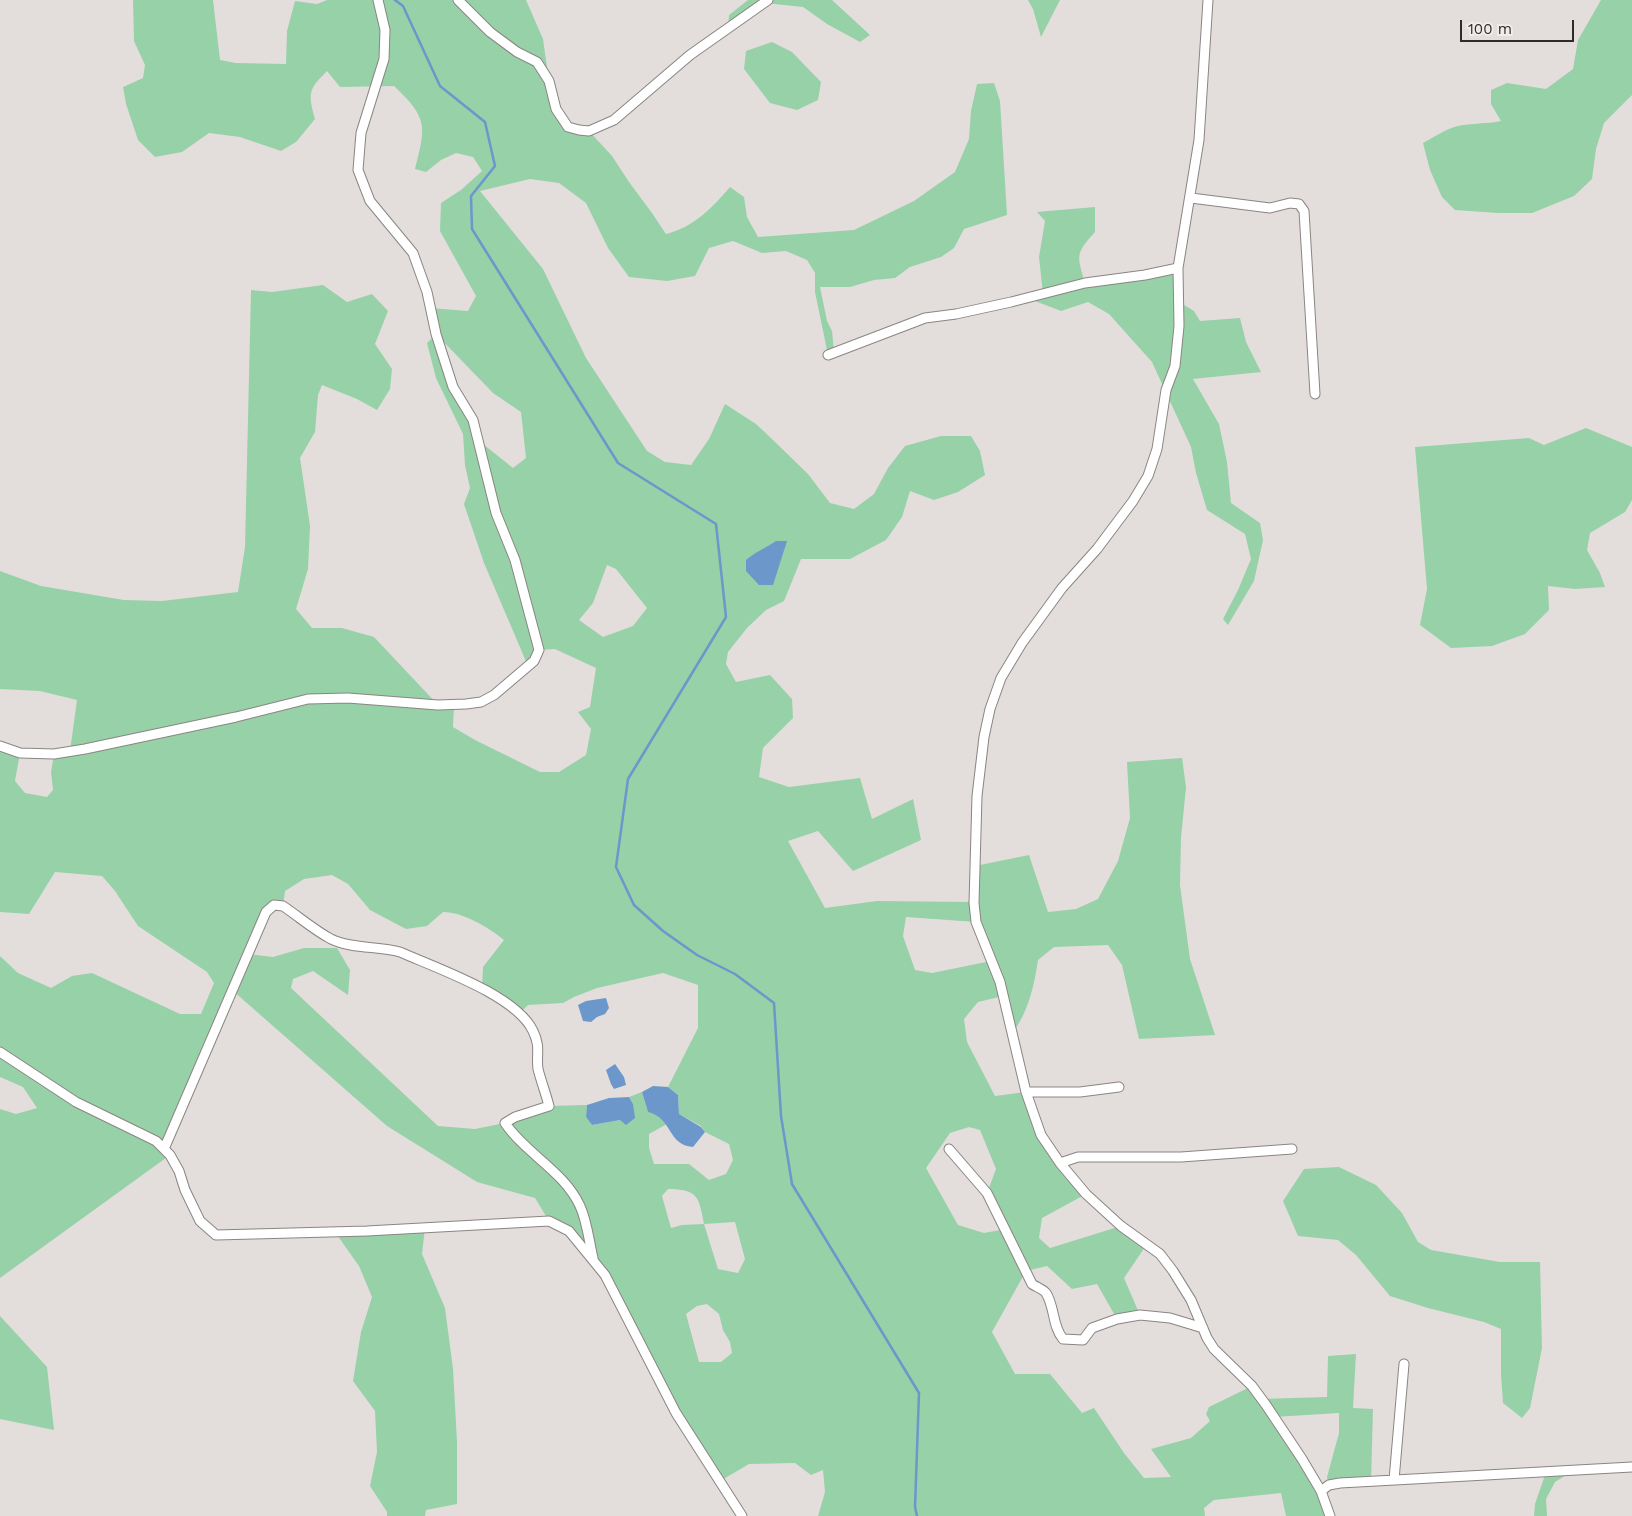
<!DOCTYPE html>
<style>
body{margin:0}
#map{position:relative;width:1632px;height:1516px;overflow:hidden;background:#e3dedc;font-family:"Work Sans",sans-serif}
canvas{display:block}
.scale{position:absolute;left:1460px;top:20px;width:114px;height:22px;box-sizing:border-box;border:2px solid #2e2c2b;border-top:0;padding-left:6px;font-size:15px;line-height:18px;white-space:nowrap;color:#2e2c2b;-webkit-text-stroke:4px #f1ebe9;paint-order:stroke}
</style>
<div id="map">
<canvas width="1632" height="1516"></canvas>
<div class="scale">100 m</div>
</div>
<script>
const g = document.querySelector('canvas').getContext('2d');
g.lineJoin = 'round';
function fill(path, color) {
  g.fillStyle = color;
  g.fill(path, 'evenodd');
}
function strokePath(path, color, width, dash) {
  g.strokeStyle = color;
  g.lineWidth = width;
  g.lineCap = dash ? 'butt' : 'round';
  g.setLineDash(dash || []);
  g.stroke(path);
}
const green = new Path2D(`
 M133,0H213L220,60L236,63L286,64L287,31L295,1L317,4L327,0H526L543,39L549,81L568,127L589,131L612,156L629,182L652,213L666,234C694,227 712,208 730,187L744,197L747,217L758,237L854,230L914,201L955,172L969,139L971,111L977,84L994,83L1000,101L1007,215L964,229L954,248L941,257L910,267L895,278L874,280L850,287H820L827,321L832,331L834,352L828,355L815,292V273L807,260L786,251L762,253L733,241L709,248L695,276L667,281L629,277L608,248L586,203L559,183L530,179L480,191L543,269L586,358L647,451L665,462L691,465L709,439L725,404L756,424L773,440L808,474L830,503L854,509L874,494L888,468L905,446L941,436H971L980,451L985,475L958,492L934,500L910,491L902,517L886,540L850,559H801L784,601L766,610L747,628L728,652L726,664L736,682L770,675L792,699L793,718L763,748L759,777L789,787L860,778L872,819L913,799L921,840L853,871L818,831L788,841L825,908L877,901L973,902L975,866L1029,855L1048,912L1076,909L1098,899L1118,861L1130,818L1127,762L1182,758L1186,787L1181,838L1180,885L1190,959L1215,1035L1139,1039L1122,965L1108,945L1054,947L1038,960C1034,987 1028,1012 1012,1034L1003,996L978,1002L964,1019L967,1042L995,1096L1026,1092L1041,1135L1086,1194L1042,1218L1039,1238L1050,1248L1121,1226L1147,1244L1124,1278L1140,1315L1117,1319L1097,1284L1072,1289L1047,1266L1026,1271L992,1332L1015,1374H1050L1082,1413L1094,1408L1124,1453L1144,1478L1171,1477L1151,1449L1191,1438L1210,1421L1206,1414L1209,1407L1252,1386L1261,1399L1327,1397L1328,1356L1356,1354L1353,1408L1373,1409L1371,1482L1329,1485L1327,1477L1339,1433V1413L1274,1417L1330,1516H1286L1281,1493L1214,1500L1204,1508L1205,1516H818L825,1492L823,1470L811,1475L795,1463L749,1464L720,1481L676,1413L605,1275L569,1231L549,1221L535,1198L477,1182L387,1126L232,990L164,1149L170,1155L0,1278V1109L16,1114L37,1108L23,1087L0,1077V956L18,973L51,988L72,976L92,973L180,1014H201L214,983L207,972L138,926L115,891L102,876L55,872L29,914L0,912V746L20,753L15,781L25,793L47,797L53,790L51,772L54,754L70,751L77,700L40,691L0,689V571L41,586L124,600L162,601L238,592L245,547L251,290L272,292L323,285L347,302L372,294L388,311L375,344L392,369L390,389L377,410L357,399L322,385L318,395L315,432L300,458L310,526L308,569L296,609L312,628H342L374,637L438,705H454L453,727L475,740L540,772H559L586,755L591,729L578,712L590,707L596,668L555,649L539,650L528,666L484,563L464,504L470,488L465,465L463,434L436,378L427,343L436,334L430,308L468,311L476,296L440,231L441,203L461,190L482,171L473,157L456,153L441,160L426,172L415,169C426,126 428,118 394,86L340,87L327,71C308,90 308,93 315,119L296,142L281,151L240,137L209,133L182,152L155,157L138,140L126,104L123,87L143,78L145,65L134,41ZM437,335L493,393L521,412L526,458L513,468L478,440ZM607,565L616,569L647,608L633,626L603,637L579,620L593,603ZM332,875L348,884L370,910L406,929L427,926L443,912C463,912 488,927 504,940L483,967L482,988L519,1014L528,1005L563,1003L574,997L597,988L663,973L698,985V1028L668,1087L678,1095L679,1114L701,1126L705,1132L729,1144L733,1160L726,1174L709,1180L689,1164H654L649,1148V1134L667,1124L658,1114L648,1112L642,1092L629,1097L633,1104L620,1120L592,1125L586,1117L587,1105L549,1106L505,1123L475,1129L438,1126L291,988L293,979L313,971L348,995L350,970L337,948H304L273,957L248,954L274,905L283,906L285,891L304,879ZM906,917L976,922L991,961L932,973L915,970L903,936ZM969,1127L980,1130L996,1169L987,1193L1006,1229L984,1233L958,1225L926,1168L950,1133ZM668,1189C698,1189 699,1197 704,1224L682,1225L671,1228L662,1196ZM735,1222L745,1259L738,1273L718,1269L704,1224ZM707,1304L719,1314L723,1330L730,1342L732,1353L721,1362H699L686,1314L697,1306Z
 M748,0H832L870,35L860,42L827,24L803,7L765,3L728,28L729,15Z
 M1028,0H1060L1041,37L1033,9Z
 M1601,0H1632V95L1604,123L1596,149L1592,179L1574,196L1532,213H1498L1455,210L1442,197L1430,170L1423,143C1434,137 1446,129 1458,126C1472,123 1487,124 1501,121L1491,104V90L1507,83L1546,89L1573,69L1578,40Z
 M772,42L792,52L821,82L818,100L797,110L770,103L744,69L746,51Z
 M1095,207V232C1075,254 1077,255 1085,283L1178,268L1179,302L1194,311L1200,321L1240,318L1246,342L1261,372L1193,379L1219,424L1227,462L1231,503L1260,523L1263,540L1254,581L1228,625L1223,619L1238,590L1251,559L1245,534L1207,510L1196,473L1191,447L1152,362L1109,314L1088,302L1061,311L1027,298L1043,294L1039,257L1045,221L1037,212Z
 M1586,428L1632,447V500L1625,512L1590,533L1587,550L1600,573L1605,587L1575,589L1548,586L1549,610L1525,634L1492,646L1451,648L1420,625L1427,589L1415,447L1529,438L1544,445Z
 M1339,1167L1376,1185L1402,1213L1418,1242L1431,1250L1500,1262H1540L1542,1348L1530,1408L1522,1418L1503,1403L1501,1374V1329L1484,1322L1428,1308L1390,1296L1356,1255L1338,1240L1298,1236L1283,1201L1304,1169Z
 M425,1228L422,1254L445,1308L453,1369L457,1442V1504L426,1510L425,1516H387V1512L370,1486L377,1452L375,1411L353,1381L361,1332L372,1297L359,1266L335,1232Z
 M0,1316L47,1367L54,1430L0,1419Z
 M1574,1470L1555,1482L1546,1499L1547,1516H1534L1535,1504L1546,1472Z`);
const water = new Path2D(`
 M776,541H787L773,585H759L746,571V560C755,552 766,548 776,541Z
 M606,998L609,1008L605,1014L597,1017L591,1022L583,1021L578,1005L586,1001Z
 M615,1064L624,1077L626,1085L614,1089L611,1084L606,1070Z
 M653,1086L668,1087L678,1095L679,1114L701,1127L705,1132L693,1147C667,1145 673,1118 648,1112L642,1092Z
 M629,1097L633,1104L635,1118L626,1125L620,1120L592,1125L586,1117L587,1105L609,1098Z`);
const stream = new Path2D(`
 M395,0L403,6L440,86L485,122L495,166L471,196L472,229L618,463L716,524L726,617L628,779L616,867L634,905L663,931L697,955L735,974L774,1003L781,1116L792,1184L919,1393L915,1507L917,1516`);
const minor = new Path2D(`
 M458,0L490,32L517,52L537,62L549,81L556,109L568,127L579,130L589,131L614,120L690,55L768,0
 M1208,0L1199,140L1178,268L1179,326L1175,366L1166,390L1157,449L1148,476L1133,501L1097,549L1062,588L1022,643L1001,678L990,709L984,737L977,796L974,903L976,922L1000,982L1026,1092L1041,1135L1060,1163L1086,1194L1121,1226L1160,1254L1173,1271L1191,1300L1207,1338L1214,1349L1252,1386L1266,1405L1302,1459L1321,1491L1330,1516
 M1191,198L1270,208L1290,203L1299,204L1304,211L1315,394
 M828,355L925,318L956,314L1011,302L1085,283L1145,275L1178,268
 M0,746L20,753L54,754L85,749L236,717L308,699L348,698L438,705L466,704L481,702L494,695L534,661L539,650L515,560L496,513L473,420L453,387L436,334L427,292L413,253L370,201L358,170L361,133L384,59L385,30L378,0
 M0,1052L76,1102L156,1141L170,1155L179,1171L185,1190L200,1221L216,1235L367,1231L549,1221L569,1231L605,1275L676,1413L742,1516
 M1026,1092H1080L1119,1087
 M164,1149L266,912L274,905L283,906C298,916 314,930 331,939C352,949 378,946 400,952C436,968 516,995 533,1031C541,1047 536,1054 538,1069C541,1081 546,1094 549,1106L515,1117L505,1123C526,1154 564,1171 580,1206C587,1221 589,1241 593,1258
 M949,1149L987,1193L1032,1284C1036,1287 1043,1289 1046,1293C1055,1307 1052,1326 1063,1339L1083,1340L1092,1328L1117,1319L1140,1315L1170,1318L1203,1328
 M1060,1163L1078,1157H1181L1292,1149
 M1394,1480L1404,1364
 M1321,1491L1329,1485L1340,1483L1632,1467`);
fill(green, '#97d1a8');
fill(water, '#6b97cb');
strokePath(stream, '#6b97cb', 2.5);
strokePath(minor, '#8a8583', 11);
strokePath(minor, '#fff', 9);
</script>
